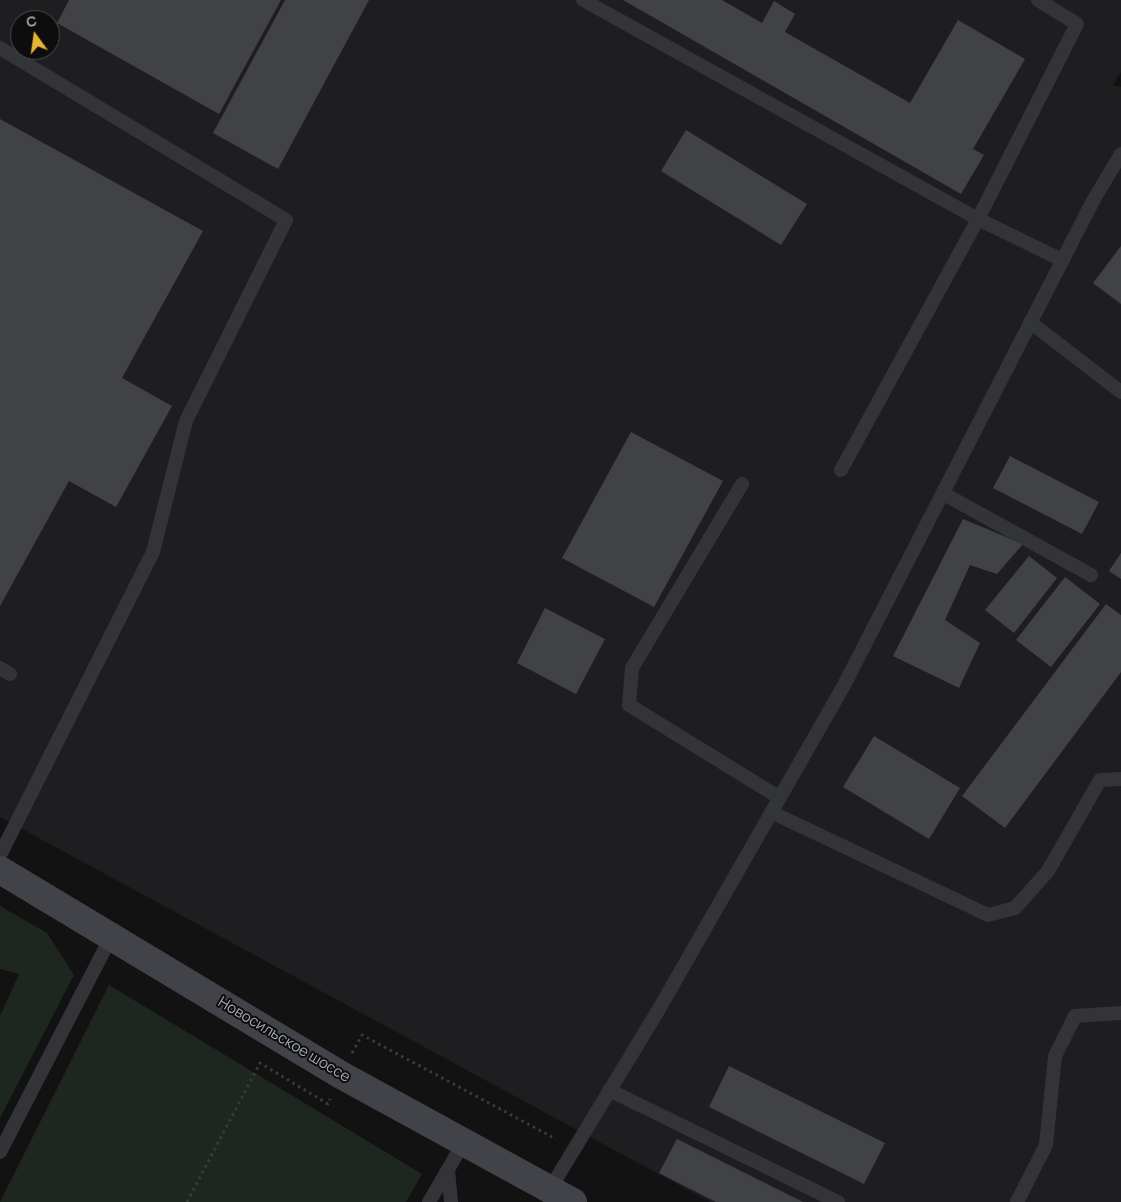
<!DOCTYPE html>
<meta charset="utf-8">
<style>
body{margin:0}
#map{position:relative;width:1121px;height:1202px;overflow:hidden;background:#121213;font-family:Manrope,sans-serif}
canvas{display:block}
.north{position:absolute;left:10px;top:10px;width:50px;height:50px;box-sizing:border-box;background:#0d0d0e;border:1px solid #494b50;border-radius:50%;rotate:346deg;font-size:14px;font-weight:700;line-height:20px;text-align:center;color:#a4a8b3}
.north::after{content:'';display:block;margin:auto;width:18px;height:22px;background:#e8b435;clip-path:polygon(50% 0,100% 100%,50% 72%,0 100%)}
</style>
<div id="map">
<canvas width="1121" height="1202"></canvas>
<div class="north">С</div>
</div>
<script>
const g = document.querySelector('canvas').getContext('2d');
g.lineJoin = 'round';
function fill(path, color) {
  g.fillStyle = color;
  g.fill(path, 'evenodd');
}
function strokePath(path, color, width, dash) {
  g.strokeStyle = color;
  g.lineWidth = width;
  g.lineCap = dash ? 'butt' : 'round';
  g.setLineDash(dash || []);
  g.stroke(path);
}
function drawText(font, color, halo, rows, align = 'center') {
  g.font = font + ' Manrope,sans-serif';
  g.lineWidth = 4;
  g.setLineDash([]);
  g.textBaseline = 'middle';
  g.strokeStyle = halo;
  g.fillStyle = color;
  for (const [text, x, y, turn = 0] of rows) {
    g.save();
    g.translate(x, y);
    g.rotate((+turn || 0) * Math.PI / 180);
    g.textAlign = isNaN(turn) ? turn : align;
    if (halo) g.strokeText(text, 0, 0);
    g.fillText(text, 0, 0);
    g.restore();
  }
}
const built = new Path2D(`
 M0,0H1121V72L1113,85L1121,87V1202H710L0,817ZM20,20H50V50H20Z`);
const green = new Path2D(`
 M0,906L47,933L74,975L0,1118V1016L19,974L0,969Z
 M109,985L422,1174L406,1202H0Z`);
const building = new Path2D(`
 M69,0H281L219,114L57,23Z
 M285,0H369L278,169L213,133Z
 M623,0H722L762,23L774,1L795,14L785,32L910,103L958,20L1025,59L973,149L984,155L961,194Z
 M0,119L203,231L122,378L172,406L116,507L69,481L0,606Z
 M686,130L807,204L781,245L661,171Z
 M1121,246V304L1093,283Z
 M631,432L723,481L654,607L562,558Z
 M1010,456L1099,502L1082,534L993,488Z
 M963,519L1023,544L997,574L970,565L945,620L980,643L959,688L893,656Z
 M1121,553V579L1109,571Z
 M1029,556L1057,578L1014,633L985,610Z
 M1065,577L1100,604L1051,667L1016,640Z
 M1106,604L1121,615V672L1005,828L962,796Z
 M545,608L605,639L576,694L517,663Z
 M874,736L960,788L929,839L843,787Z
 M729,1066L885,1143L864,1184L709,1107Z
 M677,1139L803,1202H716L659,1173Z`);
const path = new Path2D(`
 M352,1053L362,1035L556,1139
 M187,1202L260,1063L328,1104L330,1099`);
const lane = new Path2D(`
 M583,0L978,219L1077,24L1038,0
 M0,48L286,220L186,421L153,552L0,855
 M1030,322L1121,392
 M841,470L978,219L1062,260
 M742,484L632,668L629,705L780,798
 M944,494L1091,575
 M0,668L10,674
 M771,812L988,915L1015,908L1048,871L1100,780L1121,779
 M609,1090L838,1202
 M0,1152L111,937
 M448,1170L451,1202
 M550,1189L659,1009L843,687L1094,199L1121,154
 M429,1202L464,1142
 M1017,1202L1046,1145L1055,1056L1075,1016L1121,1013`);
const secondary = new Path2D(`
 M0,870L341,1075L573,1202`);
const streetNames = [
 ["Новосильское шоссе",284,1040,31]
];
fill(built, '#1e1e20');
fill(green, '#1e2620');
fill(building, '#414246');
strokePath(path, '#393b3f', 3, [2.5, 4]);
strokePath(lane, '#333438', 14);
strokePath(secondary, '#414348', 28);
drawText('15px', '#a4a8b3', '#0d0d0e', streetNames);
</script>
